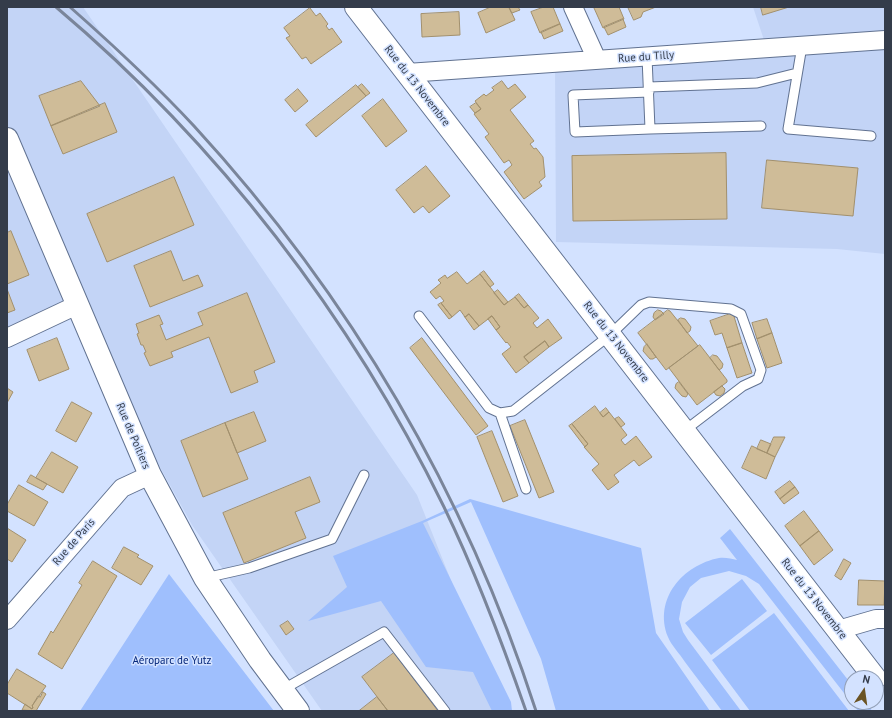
<!DOCTYPE html>
<meta charset="utf-8">
<style>
body{margin:0}
#map{position:relative;width:892px;height:718px;overflow:hidden;background:#d3e2ff;font-family:"PT Sans",sans-serif}
canvas{display:block}
.frame{position:absolute;inset:0;border:8px solid #343c4a;pointer-events:none}
.north{position:absolute;left:844px;top:670px;width:40px;height:40px;box-sizing:border-box;background:#d3e2ff;border:1px solid #93a0b7;border-radius:50%;rotate:13deg;font-size:11px;font-weight:700;line-height:16px;text-align:center;color:#343c4a}
.north::after{content:'';display:block;margin:auto;width:14px;height:18px;background:#6b5424;clip-path:polygon(50% 0,100% 100%,50% 72%,0 100%)}
</style>
<div id="map">
<canvas width="892" height="718"></canvas>
<div class="frame"></div>
<div class="north">N</div>
</div>
<script>
const g = document.querySelector('canvas').getContext('2d');
g.lineJoin = 'round';
function fill(path, color) {
  g.fillStyle = color;
  g.fill(path, 'evenodd');
}
function strokePath(path, color, width, dash) {
  g.strokeStyle = color;
  g.lineWidth = width;
  g.lineCap = dash ? 'butt' : 'round';
  g.setLineDash(dash || []);
  g.stroke(path);
}
function drawText(font, color, halo, rows, align = 'center') {
  g.font = font + ' "PT Sans",sans-serif';
  g.lineWidth = 3;
  g.setLineDash([]);
  g.textBaseline = 'middle';
  g.strokeStyle = halo;
  g.fillStyle = color;
  for (const [text, x, y, turn = 0] of rows) {
    g.save();
    g.translate(x, y);
    g.rotate((+turn || 0) * Math.PI / 180);
    g.textAlign = isNaN(turn) ? turn : align;
    if (halo) g.strokeText(text, 0, 0);
    g.fillText(text, 0, 0);
    g.restore();
  }
}
const built = new Path2D(`
 M7,7H83L417,495L503,711H322L192,525L72,308L7,334Z
 M753,7H885V254L837,249L556,242L555,64L768,52Z`);
const green = new Path2D(`
 M470,499L641,548L656,633L710,711H556L541,659L471,502L423,523L511,702L512,711H492L473,672L426,667L381,601L308,621L347,587L333,556L422,521Z
 M730,529L852,685V702H866L872,711H858L759,584L746,576L729,571L701,578L690,587L682,602L679,619L683,632L688,640L741,711H722C710,695 697,678 685,662C680,654 671,645 668,637C653,599 683,565 719,558C725,557 732,559 737,560L720,538Z
 M169,574L274,711H80Z
 M742,579L767,611L711,655L685,623Z
 M774,613L849,711H750L712,660Z`);
const building = new Path2D(`
 M491,7H509L515,20L486,33L478,13Z
 M509,7H518L520,10L512,13Z
 M544,7H553L560,24L540,33L531,12Z
 M595,7H619L624,19L603,28L594,8Z
 M628,7H656L643,12L641,17L634,20Z
 M761,7H789L763,15Z
 M310,8L316,16L320,13L328,24L326,26L329,30L332,28L342,42L311,64L306,57L302,59L286,38L290,36L284,28Z
 M459,12L460,35L422,37L421,14Z
 M623,19L626,27L608,35L604,27Z
 M560,24L563,31L544,39L541,32Z
 M81,81L100,106L51,126L39,96Z
 M502,81L508,89L515,84L526,97L510,110L534,141L530,144L534,149L536,148L543,157L545,177L539,182L542,186L524,199L504,172L512,165L509,160L504,163L485,137L489,134L474,114L481,109L475,101L484,94L486,96L494,90L492,88Z
 M362,84L370,93L366,96L358,87Z
 M356,85L366,96L316,137L306,125Z
 M298,89L308,101L295,112L285,100Z
 M383,99L407,131L386,147L362,116Z
 M105,103L117,132L63,154L51,126Z
 M476,103L481,109L475,113L470,107Z
 M726,153L727,219L573,221L572,156Z
 M767,160L858,168L853,216L762,208Z
 M426,166L450,196L429,213L423,206L414,213L396,190Z
 M174,177L194,225L107,262L87,214Z
 M11,231L29,275L7,284V233Z
 M171,251L183,281L198,275L203,286L150,307L134,266Z
 M484,271L494,284L490,287L480,274Z
 M457,272L467,284L480,274L504,305L515,297L524,308L528,305L539,318L533,323L537,328L548,319L562,338L549,347L545,341L524,357L529,363L516,373L502,354L511,347L507,342L506,343L496,330L500,327L492,316L479,326L469,314L465,317L460,310L452,317L441,303L444,301L440,296L436,299L430,292L441,283L438,280L445,275L447,278Z
 M7,289L15,310L7,313Z
 M498,290L508,302L504,305L494,293Z
 M247,293L275,362L254,371L258,382L231,393L209,337L171,352L173,357L150,366L144,353L146,352L143,345H141L137,334L139,333L136,324L159,315L163,324L160,325L166,340L203,325L198,313Z
 M519,294L528,305L524,308L515,297Z
 M441,303L452,317L449,319L438,305Z
 M658,310L661,311L664,314L655,320L653,317L654,313Z
 M668,310L670,311L698,346L666,370L638,333Z
 M733,313L742,343L727,348L722,333L715,335L710,321Z
 M469,314L479,326L474,330L464,316L465,317Z
 M492,316L500,327L496,330L488,319Z
 M681,318L685,319L691,327L690,331L687,333L678,320Z
 M767,319L772,333L757,339L752,323Z
 M772,333L782,363L767,368L757,339Z
 M57,338L69,369L39,381L27,350Z
 M422,338L488,426L476,435L410,348Z
 M545,341L549,347L529,363L524,357Z
 M742,343L752,373L737,378L727,348Z
 M647,344L656,357L653,359H650L643,351L644,347Z
 M700,345L727,380V382L697,405L669,368Z
 M713,355L717,356L723,364L722,368L719,370L710,358Z
 M679,382L688,394L686,397L682,396L675,388L676,384Z
 M722,386L725,389L724,393L720,396L716,395L714,392Z
 M7,388L13,392L7,403Z
 M72,402L92,413L76,442L56,431Z
 M595,406L603,417L609,412L627,435L621,440L625,445L636,436L652,457L639,466L634,460L614,475L619,482L608,490L592,470L599,464L584,447L588,444L572,424Z
 M606,408L609,412L603,417L600,413Z
 M254,412L266,441L237,453L225,423Z
 M619,417L625,424L621,427L615,419Z
 M525,420L554,492L539,498L510,426Z
 M225,423L248,479L203,497L181,441Z
 M572,424L588,444L585,447L569,426Z
 M492,431L518,496L503,502L477,437Z
 M774,437H785L775,457L767,453Z
 M761,440L771,444L767,453L757,449Z
 M752,446L775,457L766,479L742,468Z
 M52,452L78,467L63,493L36,478Z
 M31,475L47,484L43,490L27,482Z
 M310,477L320,502L295,512L306,538L244,563L223,513Z
 M790,481L795,487L780,499L775,492Z
 M19,485L48,502L34,526L7,511V505Z
 M795,487L799,493L784,504L780,499Z
 M804,511L819,531L800,546L785,526Z
 M7,528L26,540L12,562L7,559Z
 M819,531L833,550L814,565L800,546Z
 M124,547L139,555L137,557L153,566L141,585L112,568Z
 M844,559L851,563L841,580L835,576Z
 M93,561L117,576L62,669L38,654L50,633L51,631L53,633L82,585L79,583Z
 M859,580L885,581L884,605H858Z
 M288,621L294,629L286,635L280,626Z
 M394,653L438,711H388L362,677Z
 M17,669L46,686L32,706L33,707L32,709L7,693V685Z
 M43,692L46,694L36,711L22,710L25,704L32,709L33,707L32,706L38,696L40,697Z
 M377,697L388,711H359Z`);
const lane = new Path2D(`
 M802,46L788,129L871,136
 M647,57L650,129L761,126
 M649,87L757,83L797,73
 M649,92L573,95L575,132L650,129
 M419,316L489,408L500,413L513,411L610,335L641,305L649,302L731,309L741,314L761,370L758,379L743,386L684,431
 M500,413L526,489
 M205,578L249,568L332,539L364,475
 M282,690L384,632L445,711`);
const street = new Path2D(`
 M573,7L597,60
 M407,73L885,40
 M7,338L77,305
 M7,620L122,488L150,475
 M838,630L876,619H885`);
const secondary = new Path2D(`
 M356,7L875,678
 M7,139L150,475L205,578L260,660L298,711`);
const rail = new Path2D(`
 M56,7C218,144 351,316 444,507C476,573 502,642 526,711
 M70,7C113,45 155,84 194,126C350,296 465,492 536,711`);
const streetNames = [
 ["Rue du Tilly",646,57,-4],
 ["Rue du 13 Novembre",417,86,52],
 ["Rue du 13 Novembre",616,342,52],
 ["Rue de Poitiers",133,436,67],
 ["Rue de Paris",74,542,-49],
 ["Rue du 13 Novembre",814,599,52]
];
const parkNames = [
 ["Aéroparc de Yutz",172,661]
];
fill(built, '#c3d4f6');
fill(green, '#9fbffd');
fill(building, '#cfbc98');
strokePath(building, '#a2906d', 1);
strokePath(lane, '#617291', 11);
strokePath(street, '#617291', 20);
strokePath(secondary, '#617291', 24);
strokePath(lane, '#fff', 9);
strokePath(street, '#fff', 18);
strokePath(secondary, '#fff', 22);
strokePath(rail, '#7a859a', 3);
drawText('11px', '#343c4a', '#d3e2ff', streetNames);
drawText('11px', '#04267b', '#d3e2ff', parkNames);
</script>
